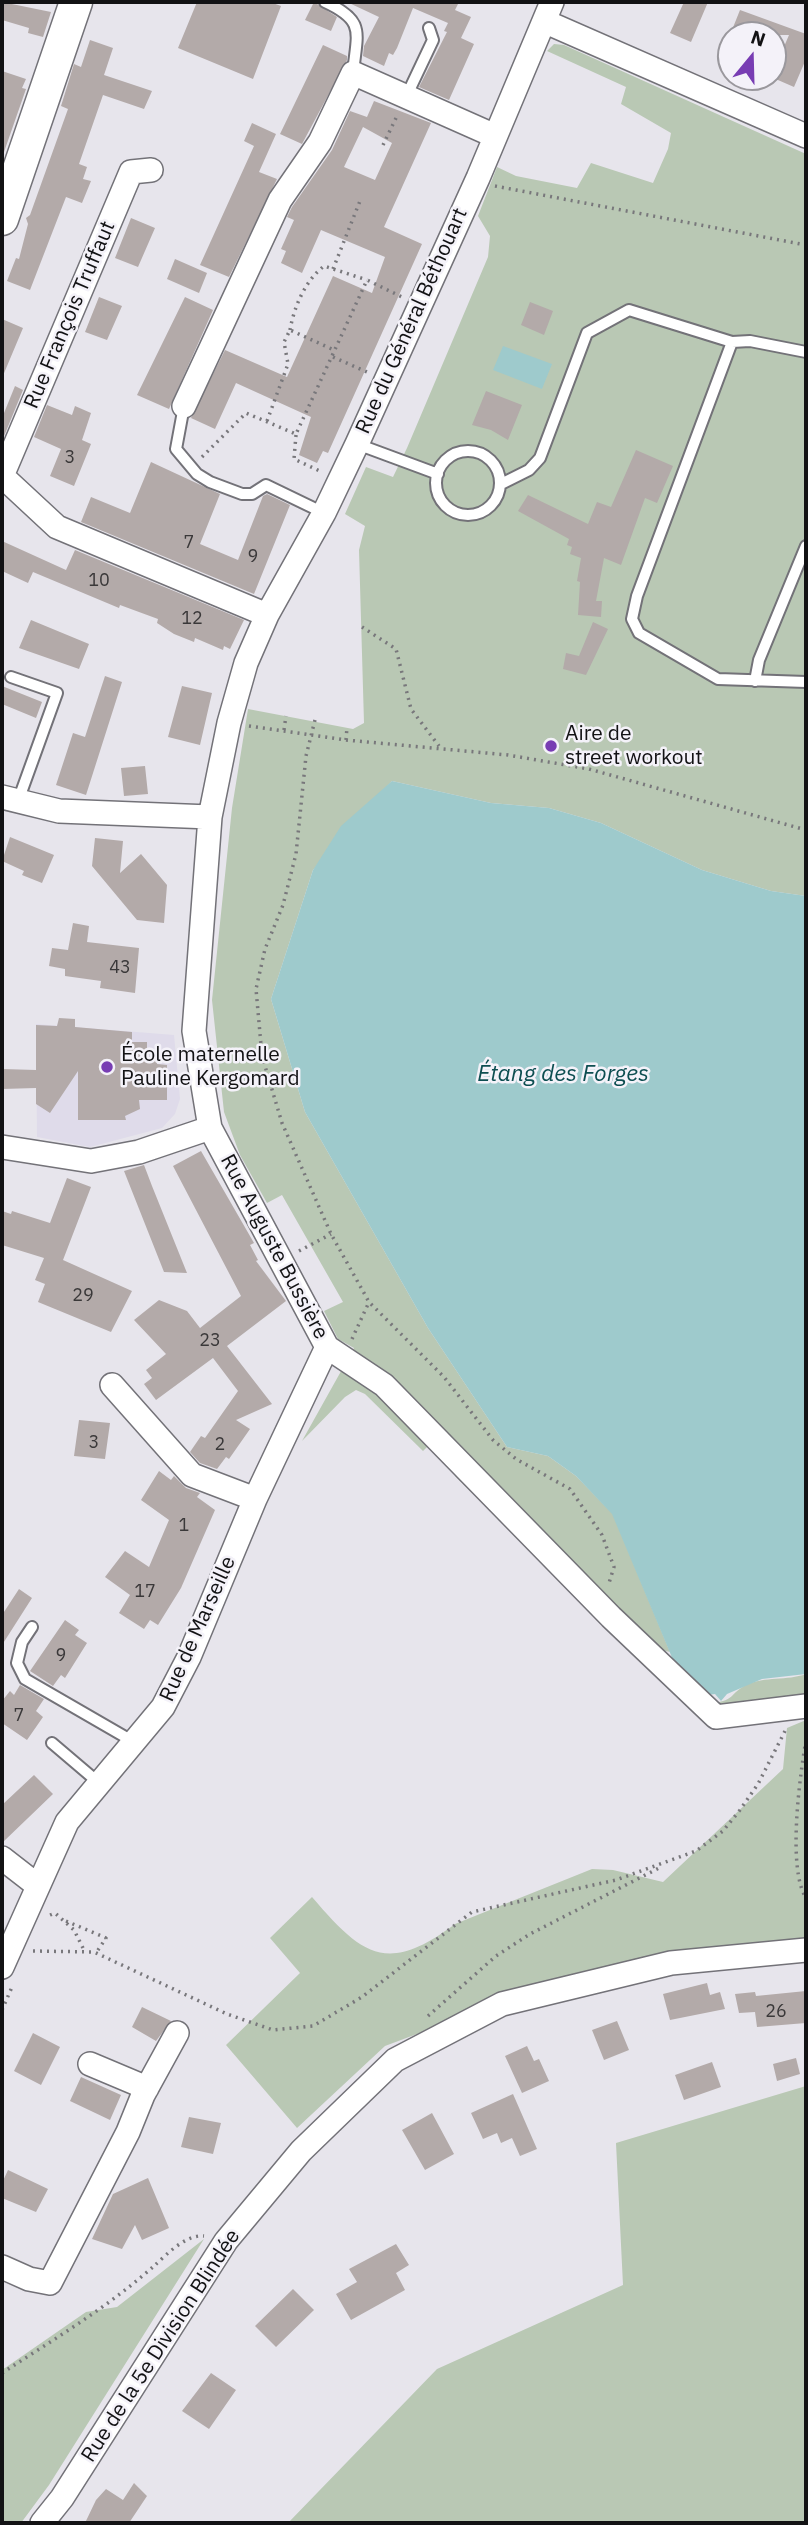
<!DOCTYPE html>
<meta charset="utf-8">
<style>
body{margin:0}
#map{position:relative;width:808px;height:2525px;overflow:hidden;background:#e7e5ec;font-family:"IBM Plex Sans",sans-serif}
canvas{display:block}
.frame{position:absolute;inset:0;border:4px solid #121214;pointer-events:none}
.north{position:absolute;left:717px;top:21px;width:70px;height:70px;box-sizing:border-box;background:#f4f2f9;border:2px solid #9a989d;border-radius:50%;rotate:19deg;font-size:19px;font-weight:700;line-height:28px;text-align:center;color:#121214}
.north::after{content:'';display:block;margin:auto;width:24px;height:32px;background:#783db3;clip-path:polygon(50% 0,100% 100%,50% 72%,0 100%)}
</style>
<div id="map">
<canvas width="808" height="2525"></canvas>
<div class="frame"></div>
<div class="north">N</div>
</div>
<script>
const g = document.querySelector('canvas').getContext('2d');
g.lineJoin = 'round';
function fill(path, color) {
  g.fillStyle = color;
  g.fill(path, 'evenodd');
}
function strokePath(path, color, width, dash) {
  g.strokeStyle = color;
  g.lineWidth = width;
  g.lineCap = dash ? 'butt' : 'round';
  g.setLineDash(dash || []);
  g.stroke(path);
}
function drawText(font, color, halo, rows, align = 'center') {
  g.font = font + ' "IBM Plex Sans",sans-serif';
  g.lineWidth = 5;
  g.setLineDash([]);
  g.textBaseline = 'middle';
  g.strokeStyle = halo;
  g.fillStyle = color;
  for (const [text, x, y, turn = 0] of rows) {
    g.save();
    g.translate(x, y);
    g.rotate((+turn || 0) * Math.PI / 180);
    g.textAlign = isNaN(turn) ? turn : align;
    if (halo) g.strokeText(text, 0, 0);
    g.fillText(text, 0, 0);
    g.restore();
  }
}
const built = new Path2D(`
 M36,1024L174,1035L180,1099L175,1114L162,1128L90,1147L37,1137Z`);
const green = new Path2D(`
 M554,44L564,45L806,154V896L771,891L702,870L601,823L549,808L491,803L392,781L313,870L271,999L305,1112L428,1328L507,1447L548,1456L576,1476L613,1514L670,1652L620,1640L455,1476L459,1472L430,1444L423,1451L365,1394L356,1390L345,1397L302,1441L354,1348L338,1339L324,1311L343,1302L282,1195L267,1203L240,1155L224,1112L212,1000L232,808L248,709L353,729L364,723L359,550L365,526L345,514L366,467L393,477L407,448L488,257L490,236L478,216L497,167L516,176L577,188L591,163L653,183L668,149L671,133L621,104L626,87L547,51Z
 M806,1674V1697L735,1709L713,1703C736,1700 729,1694 746,1685C765,1676 787,1681 806,1674Z
 M806,1720V1943L526,1993L385,2046L297,2128L226,2045L300,1973L270,1938L312,1897C361,1954 386,1976 455,1924L592,1869L613,1870L663,1882L783,1769L787,1728Z
 M806,2086V2523H288L437,2369L623,2285L616,2143Z
 M204,2239L49,2485L21,2523H2V2370L86,2312L117,2307Z`);
const water = new Path2D(`
 M503,346L552,364L542,389L493,370Z
 M392,781L491,803L549,808L601,823L702,870L771,891L806,896V1674L762,1679L727,1694L721,1701L715,1694L707,1695L673,1660L612,1514L576,1476L548,1456L507,1447L428,1328L305,1112L271,999L313,870L341,826Z`);
const building = new Path2D(`
 M2,2L51,12L43,37L28,33L29,28L2,20Z
 M197,2H270L281,6L253,79L178,48Z
 M314,2L337,17L331,31L305,20Z
 M347,2H459L455,10L471,17L461,38L474,44L449,100L419,87L447,32L444,31L448,23L413,8L397,48L393,55L389,53L384,66L363,56L364,46L379,17Z
 M684,2H708L691,42L670,33Z
 M740,10L806,34V59L794,87L771,77L789,35H730Z
 M90,40L113,48L104,75L152,91L144,109L103,95L79,164L87,167L83,179L91,181L82,203L66,197L30,290L7,281L16,258L19,259L28,224L26,218L30,215L68,109L61,106L74,64L81,67Z
 M323,45L347,56V60L302,144L280,134Z
 M2,71L26,79L22,88L26,89L4,152H2Z
 M374,101L431,123L384,227L422,244L328,453L323,451L317,463L299,455L311,417L236,383L215,429L191,418L225,350L287,377L333,276L372,293L385,257L321,230L302,273L281,263L286,251L281,249L294,220L287,217L292,207L332,150L350,111L367,117ZM363,127L392,143L375,180L344,167Z
 M252,123L276,134L259,172L277,179L229,277L200,265L254,146L244,141Z
 M131,218L155,228L138,267L115,258Z
 M175,259L207,273L199,293L167,279Z
 M99,297L122,306L107,340L85,332Z
 M185,297L213,310L169,409L137,395Z
 M530,302L553,311L544,335L521,325Z
 M2,319L23,328L2,378Z
 M15,386L23,390L2,441V418Z
 M486,391L522,405L508,440L491,430L472,425Z
 M47,405L72,415L75,406L91,413L82,440L91,444L74,486L50,476L61,449L34,437Z
 M636,450L673,466L657,503L645,498L621,565L604,558L596,601H602L601,617L578,615L580,582L577,581L581,558L570,554L572,547L567,545L569,539L518,511L528,495L588,524L597,502L611,507Z
 M151,462L220,494L200,544L238,560L263,496L267,494L290,505L254,594L81,522L91,497L130,513Z
 M2,541L66,570L75,550L244,620L230,649L224,646L223,650L195,638L194,642L174,634L157,623L158,619L120,605L119,608L33,572L28,583L2,571Z
 M31,620L89,644L79,669L19,648Z
 M593,622L608,629L586,675L563,669L566,653L579,656Z
 M105,676L122,682L86,795L56,785L73,733L85,737Z
 M2,686L42,702L36,718L2,704Z
 M182,686L212,693L200,745L168,737Z
 M145,766L148,794L124,796L121,768Z
 M10,837L54,855L42,883L22,875L24,871L2,861Z
 M95,838L123,841L120,873L141,854L167,885L164,923L137,920L92,866Z
 M73,923L89,926L87,942L139,948L135,993L100,988L101,981L65,976V969L49,966L52,948L68,950Z
 M59,1018L75,1019V1027L132,1032V1042H147V1058H157V1064L167,1065V1100H139L140,1109L125,1116L126,1120H78V1071L50,1113L36,1104V1088L2,1089V1069L36,1070V1025L57,1026Z
 M201,1151L254,1243L250,1245L258,1260L256,1261L286,1301L227,1346L272,1404L236,1420L250,1429L229,1459L226,1457L217,1469L200,1463L190,1452L201,1436L205,1438L238,1391L213,1358L156,1400L144,1384L152,1378L146,1370L166,1354L134,1320L159,1300L187,1311L200,1328L241,1296L173,1166Z
 M144,1165L152,1186L187,1273L164,1272L124,1171Z
 M67,1178L91,1187L63,1260L132,1291L111,1332L38,1302L45,1284L35,1280L44,1258L2,1245V1211L11,1214L12,1211L50,1223Z
 M79,1420L110,1423L105,1459L74,1456Z
 M159,1471L171,1480L174,1476L186,1488L200,1493L197,1497L215,1510L181,1588L158,1625L150,1620L144,1629L119,1613L130,1595L105,1577L125,1551L149,1567L169,1520L141,1500Z
 M19,1589L32,1598L2,1645V1615Z
 M65,1620L79,1630L75,1635L87,1643L65,1678L61,1675L53,1686L30,1671Z
 M20,1685L44,1699L36,1711L43,1717L27,1740L2,1723V1701L10,1691L14,1695Z
 M34,1775L53,1794L2,1843V1805Z
 M707,1983L710,1995L720,1992L725,2009L670,2020L663,1994Z
 M806,1991V2023L757,2027L755,2012L739,2013L735,1994L755,1992L756,1996Z
 M142,2007L171,2021L156,2041L132,2027Z
 M617,2021L629,2050L604,2060L592,2030Z
 M33,2033L60,2047L41,2085L14,2071Z
 M527,2046L534,2061L539,2059L549,2081L522,2093L505,2056Z
 M796,2058L800,2074L777,2081L773,2064Z
 M712,2062L721,2087L684,2100L675,2075Z
 M81,2077L121,2095L110,2120L70,2101Z
 M513,2094L537,2149L520,2156L512,2138L501,2143L497,2133L483,2139L471,2113Z
 M432,2113L454,2154L425,2170L402,2130Z
 M189,2117L221,2123L213,2154L181,2147Z
 M8,2170L48,2189L36,2212L2,2198V2183Z
 M148,2178L169,2228L142,2240L135,2225L122,2249L92,2239L113,2194Z
 M396,2244L409,2265L396,2273L405,2290L351,2320L336,2294L357,2282L349,2269Z
 M293,2289L314,2310L276,2347L255,2326Z
 M211,2373L236,2390L209,2429L182,2411Z
 M134,2483L147,2496L129,2523H85L96,2500L106,2489L123,2500Z`);
const path = new Path2D(`
 M383,145L397,116
 M495,186L806,245
 M333,269L360,201
 M290,330C294,307 305,281 324,266L367,280
 M333,357L367,372
 M267,421L288,364L284,342L290,330L334,350
 M296,435L294,459L322,472
 M202,457L246,413L296,434L367,280L402,297
 M362,627L396,649L411,709L439,746
 M315,720L306,756L296,854L283,905L265,949L256,989L262,1056L282,1123L331,1234L369,1302L444,1377L493,1440L516,1459L570,1489L602,1535L614,1567L609,1583
 M249,726L346,740L508,755L589,769L806,830
 M284,730L286,716
 M346,740L347,727
 M299,1251L331,1234
 M352,1339L369,1302
 M806,1740C800,1775 787,1868 806,1898
 M50,1915L55,1913L74,1930L84,1950
 M66,1921L106,1938L96,1953
 M33,1951L94,1952L227,2014L273,2030L313,2026L362,1997L472,1912L616,1880L696,1851L723,1831L740,1810L758,1784L785,1731
 M2,2010L12,1987
 M428,2016L496,1956L530,1934L659,1868
 M2,2373C53,2340 108,2307 154,2266C166,2255 186,2234 204,2236`);
const lane = new Path2D(`
 M325,2C366,21 357,32 353,73
 M406,97L433,40L429,28
 M732,342L637,596L632,619L639,633L718,679L806,682
 M184,406L176,449L197,474L210,482L242,494H252L266,485L324,513
 M357,444L438,474
 M436 483a32 32 0 1 1 64 0a32 32 0 1 1-64 0Z
 M501,484L529,470L540,458L587,333L629,310L732,342L750,341L806,352
 M11,677L57,693L18,801
 M755,681L759,660L806,546
 M32,1627L22,1642L17,1663L25,1679L134,1742
 M52,1743L99,1783`);
const street = new Path2D(`
 M552,2L478,178L357,444L324,513L267,615L246,663L229,723L210,817L194,1031L210,1128L327,1347L384,1385L611,1617L716,1717L806,1706
 M546,22L806,136
 M184,406L280,200L320,142L353,73L495,136
 M2,476L131,172L151,170
 M2,476L57,527L267,615
 M2,797L59,811L210,817
 M2,1147L91,1161L139,1152L210,1128
 M112,1385L192,1475L255,1499
 M2,1858L38,1886
 M2,1967L67,1822L163,1707L189,1657L255,1499L327,1347
 M90,2064L147,2088
 M2,2267L29,2279L50,2283L128,2132L143,2095L177,2033
 M42,2523L62,2498L226,2241L301,2151L395,2060L502,2004L671,1963L806,1950`);
const secondary = new Path2D(`
 M2,219L76,2`);
const markers = [
 [551,746,7,"#783db3"],
 [107,1067,7,"#783db3"]
];
const numberNames = [
 ["3",70,458],
 ["7",189,543],
 ["9",253,557],
 ["10",99,581],
 ["12",192,619],
 ["43",120,968],
 ["29",83,1296],
 ["23",210,1341],
 ["3",94,1443],
 ["2",220,1445],
 ["1",184,1526],
 ["17",145,1592],
 ["9",61,1656],
 ["7",19,1716],
 ["26",776,2012]
];
const streetNames = [
 ["Rue François Truffaut",70,315,-67],
 ["Rue du Général Béthouart",412,321,-66],
 ["Rue Auguste Bussière",274,1247,62],
 ["Rue de Marseille",198,1629,-66],
 ["Rue de la 5e Division Blindée",161,2346,-57]
];
const poiNames = [
 ["Aire de",565,734],
 ["street workout",565,758],
 ["École maternelle",121,1055],
 ["Pauline Kergomard",121,1079]
];
const waterNames = [
 ["Étang des Forges",563,1074]
];
fill(built, '#dfdbea');
fill(green, '#b9c8b4');
fill(water, '#9ecacc');
fill(building, '#b3aaa9');
strokePath(lane, '#737278', 14);
strokePath(street, '#737278', 26);
strokePath(secondary, '#737278', 35);
strokePath(path, '#78777b', 3.5, [2, 5]);
strokePath(lane, '#fff', 10);
strokePath(street, '#fff', 23);
strokePath(secondary, '#fff', 32);
for (const [x, y, r, color] of markers) {
  const dot = new Path2D();
  dot.arc(x, y, r, 0, 2 * Math.PI);
  g.fillStyle = color;
  g.fill(dot);
  strokePath(dot, '#f4f2f9', 2.5);
}
drawText('18px', '#3a3839', null, numberNames);
drawText('21px', '#121214', '#f4f2f9', streetNames);
drawText('21px', '#121214', '#f4f2f9', poiNames, 'left');
drawText('italic 23px', '#0d4e51', '#f4f2f9', waterNames);
</script>
